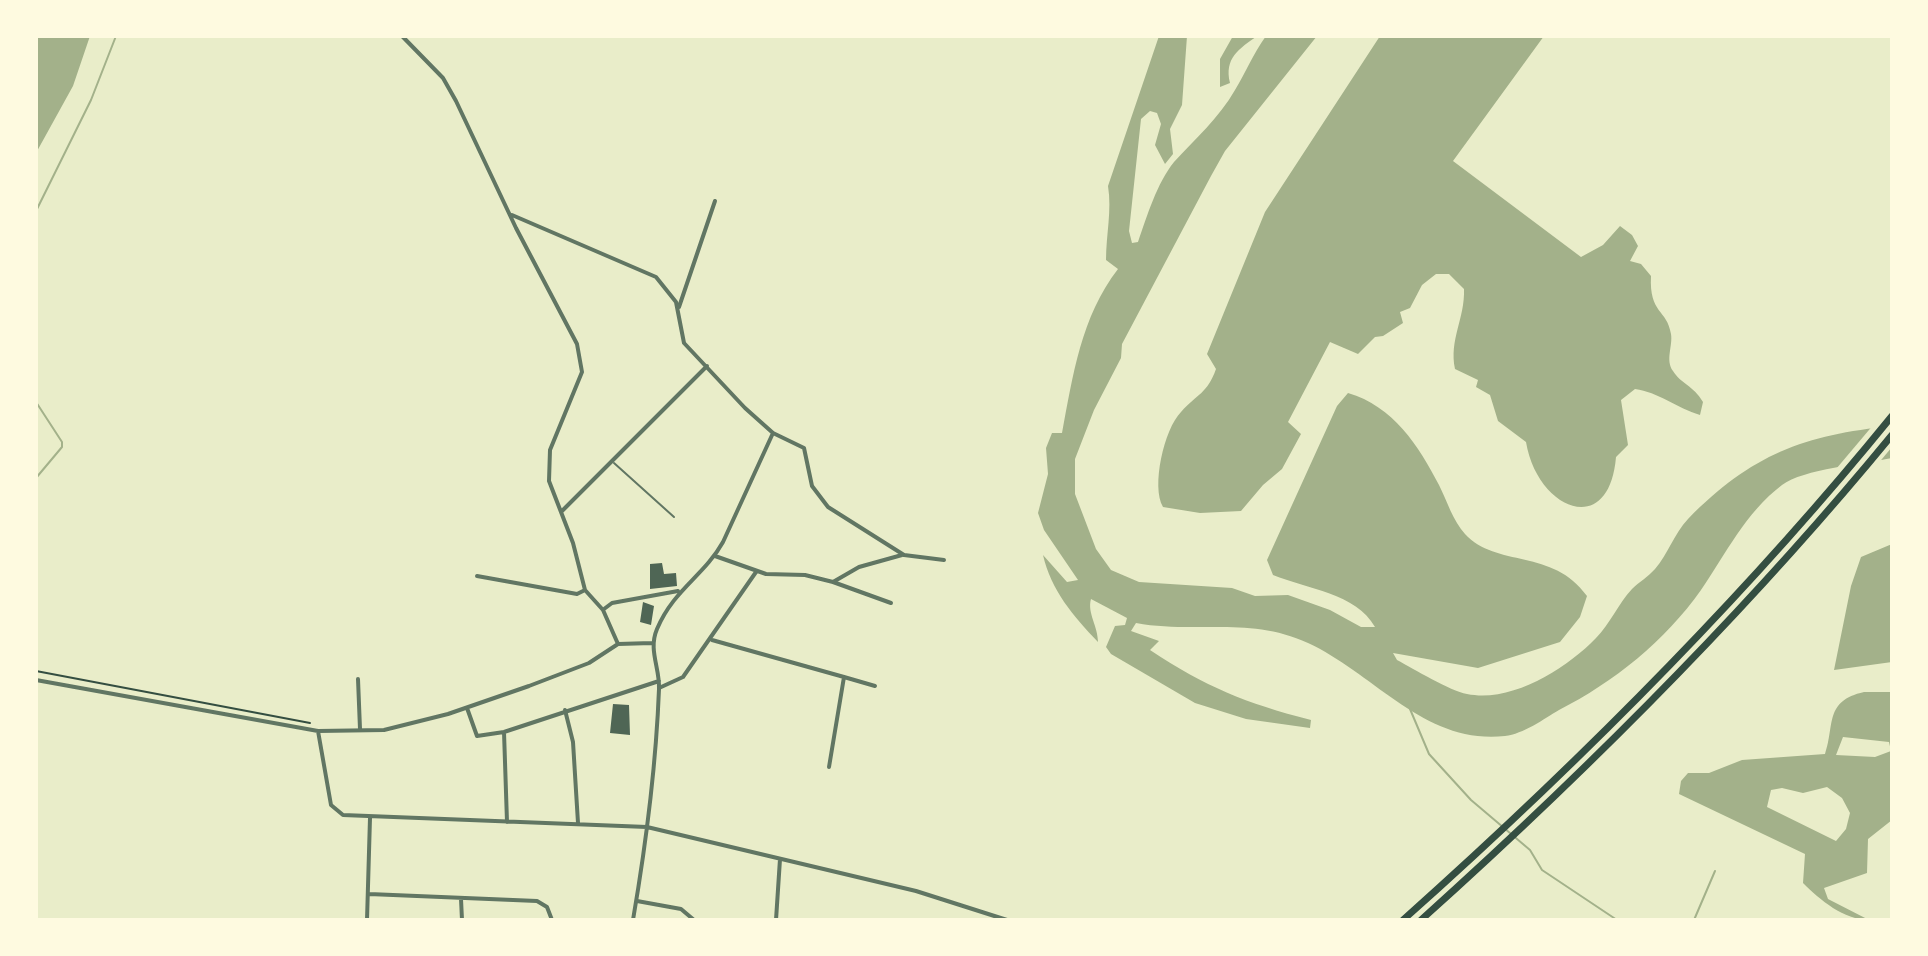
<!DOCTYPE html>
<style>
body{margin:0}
#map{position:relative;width:1928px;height:956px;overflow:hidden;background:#e9edc9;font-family:Commissioner,sans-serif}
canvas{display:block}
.frame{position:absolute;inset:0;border:38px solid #fefae0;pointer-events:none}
</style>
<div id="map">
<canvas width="1928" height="956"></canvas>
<div class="frame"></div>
</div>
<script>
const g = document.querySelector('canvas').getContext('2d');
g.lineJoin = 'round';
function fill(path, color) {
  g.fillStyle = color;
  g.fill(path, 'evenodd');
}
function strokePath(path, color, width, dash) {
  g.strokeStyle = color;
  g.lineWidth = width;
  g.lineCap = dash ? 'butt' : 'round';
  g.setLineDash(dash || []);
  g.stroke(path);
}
const water = new Path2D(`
 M36,36H90L73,86L36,153Z
 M1159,36H1187L1182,105L1170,129L1173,154L1165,164L1155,145L1161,124L1157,113L1150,111L1141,119L1129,231L1132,243L1138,242C1147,216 1157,183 1174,162C1195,139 1219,118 1235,90C1246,72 1253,54 1266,36H1317L1225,151L1211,176L1122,344L1121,358L1094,410L1075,459V494L1096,549L1111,570L1139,582L1232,588L1255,596L1288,595L1330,610L1361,627H1375C1356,593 1307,589 1273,575L1267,560L1337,406L1348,393C1393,406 1419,446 1439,485C1447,501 1453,521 1465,534C1496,568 1553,548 1587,596L1580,617L1560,642L1478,668L1393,653L1397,660C1414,669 1450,691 1467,694C1512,703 1566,669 1596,638C1610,624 1618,604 1632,589C1639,582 1648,577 1655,569C1668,554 1674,534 1688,519C1752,454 1804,435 1892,426V458C1864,464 1803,469 1782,485C1745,513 1726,554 1701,590C1665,641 1614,682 1559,710C1544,719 1523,734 1505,736C1425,745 1375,674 1308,643C1250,616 1195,634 1136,623L1131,631L1159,641L1150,650C1206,687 1245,703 1311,720L1310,728L1246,719L1195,703L1111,654L1106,647L1115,626L1125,625L1127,618L1091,599C1087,613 1098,626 1098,642C1073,616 1051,590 1043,555L1067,582L1078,580L1044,530L1038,513L1048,474L1046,448L1052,433H1062C1073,375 1081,317 1118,269L1106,260C1106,234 1112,211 1108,186Z
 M1233,36H1257C1239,49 1224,58 1230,83L1220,87V59Z
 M1380,36H1544L1453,161L1581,257L1603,245L1620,226L1632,235L1638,246L1630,261L1641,264L1651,276C1649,314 1667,309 1671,334C1673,346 1665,360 1673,371C1681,384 1693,385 1703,402L1700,415C1677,408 1658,392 1635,389L1621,400L1628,445L1616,457C1609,540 1537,509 1526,442L1498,421L1490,395L1476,387L1478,380L1455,369C1449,339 1465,319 1464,289L1449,274H1436L1422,285L1410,308L1400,312L1403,323L1383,336L1375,337L1358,354L1330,342L1288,422L1301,434L1282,469L1263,485L1241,511L1200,513L1163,507C1151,487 1164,429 1181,412C1197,394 1207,394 1216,369L1207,354L1265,212Z
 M1892,544V662L1834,670L1851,586L1861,557Z
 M1864,692H1892V820L1868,839L1867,873L1824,888L1828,899L1869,920C1844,920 1820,900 1803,883L1805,854L1679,794L1681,781L1688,773H1709L1742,760L1825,754C1835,725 1824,701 1864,692ZM1843,737L1889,742L1891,751L1875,757L1836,755ZM1827,787L1842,798L1850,813L1846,829L1836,841L1767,807L1771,790L1782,788L1803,793Z`);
const pier = new Path2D(`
 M1892,422V447L1877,465L1831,475L1874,424Z`);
const stream = new Path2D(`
 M36,211L91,100L116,36
 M36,402L62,442V447L36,478
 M1410,709L1429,754L1471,800L1530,850L1542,870L1617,920
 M1694,920L1715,871`);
const building = new Path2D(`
 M662,563L664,574L676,573L677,586L650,589V564Z
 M643,602L654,606L651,625L640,622Z
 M613,704L629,705L630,735L610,733Z`);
const path = new Path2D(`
 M36,671L310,723`);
const service = new Path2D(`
 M614,463L674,517`);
const minor = new Path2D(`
 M402,36L443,78L456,101L516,228L577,344L582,372L550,450L549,481L573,543L585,590L603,610L618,644
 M512,215L656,277L676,302L684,343L745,408L773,433L804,448L812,486L828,507L904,555L944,560
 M679,307L715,201
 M561,512L707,366
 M715,556L766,574L805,575L833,582L891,603
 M477,576L577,594L585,590
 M833,582L859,567L902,555
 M604,609L612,603L678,591
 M712,640L844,677L829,767
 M844,677L875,686
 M358,679L360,729
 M36,680L318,731L384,730L448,714L529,686L589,663L618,644L652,643
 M659,688L683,677L756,572
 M467,708L477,736L504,732L659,681
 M565,710L573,742L578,823
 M318,731L331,805L343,815L647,827L916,891L1007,920
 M504,732L507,822
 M369,894L537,901L547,907L552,920
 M461,899L462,920
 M637,901L681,909L694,920
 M367,920L370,818
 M633,920C646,844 656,766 659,689C660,668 648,650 657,629C674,589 704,576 723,542L773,433
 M776,920L780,859`);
const motorway = new Path2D(`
 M1403,920C1578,764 1744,598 1892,416
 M1421,920C1589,769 1749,609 1892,435`);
fill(water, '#a3b18a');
fill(pier, '#e9edc9');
strokePath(stream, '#a3b18a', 2);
fill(building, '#4f6655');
strokePath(path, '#344e41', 2);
strokePath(service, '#617663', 2);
strokePath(minor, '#617663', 4);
strokePath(motorway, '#344e41', 7);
</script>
